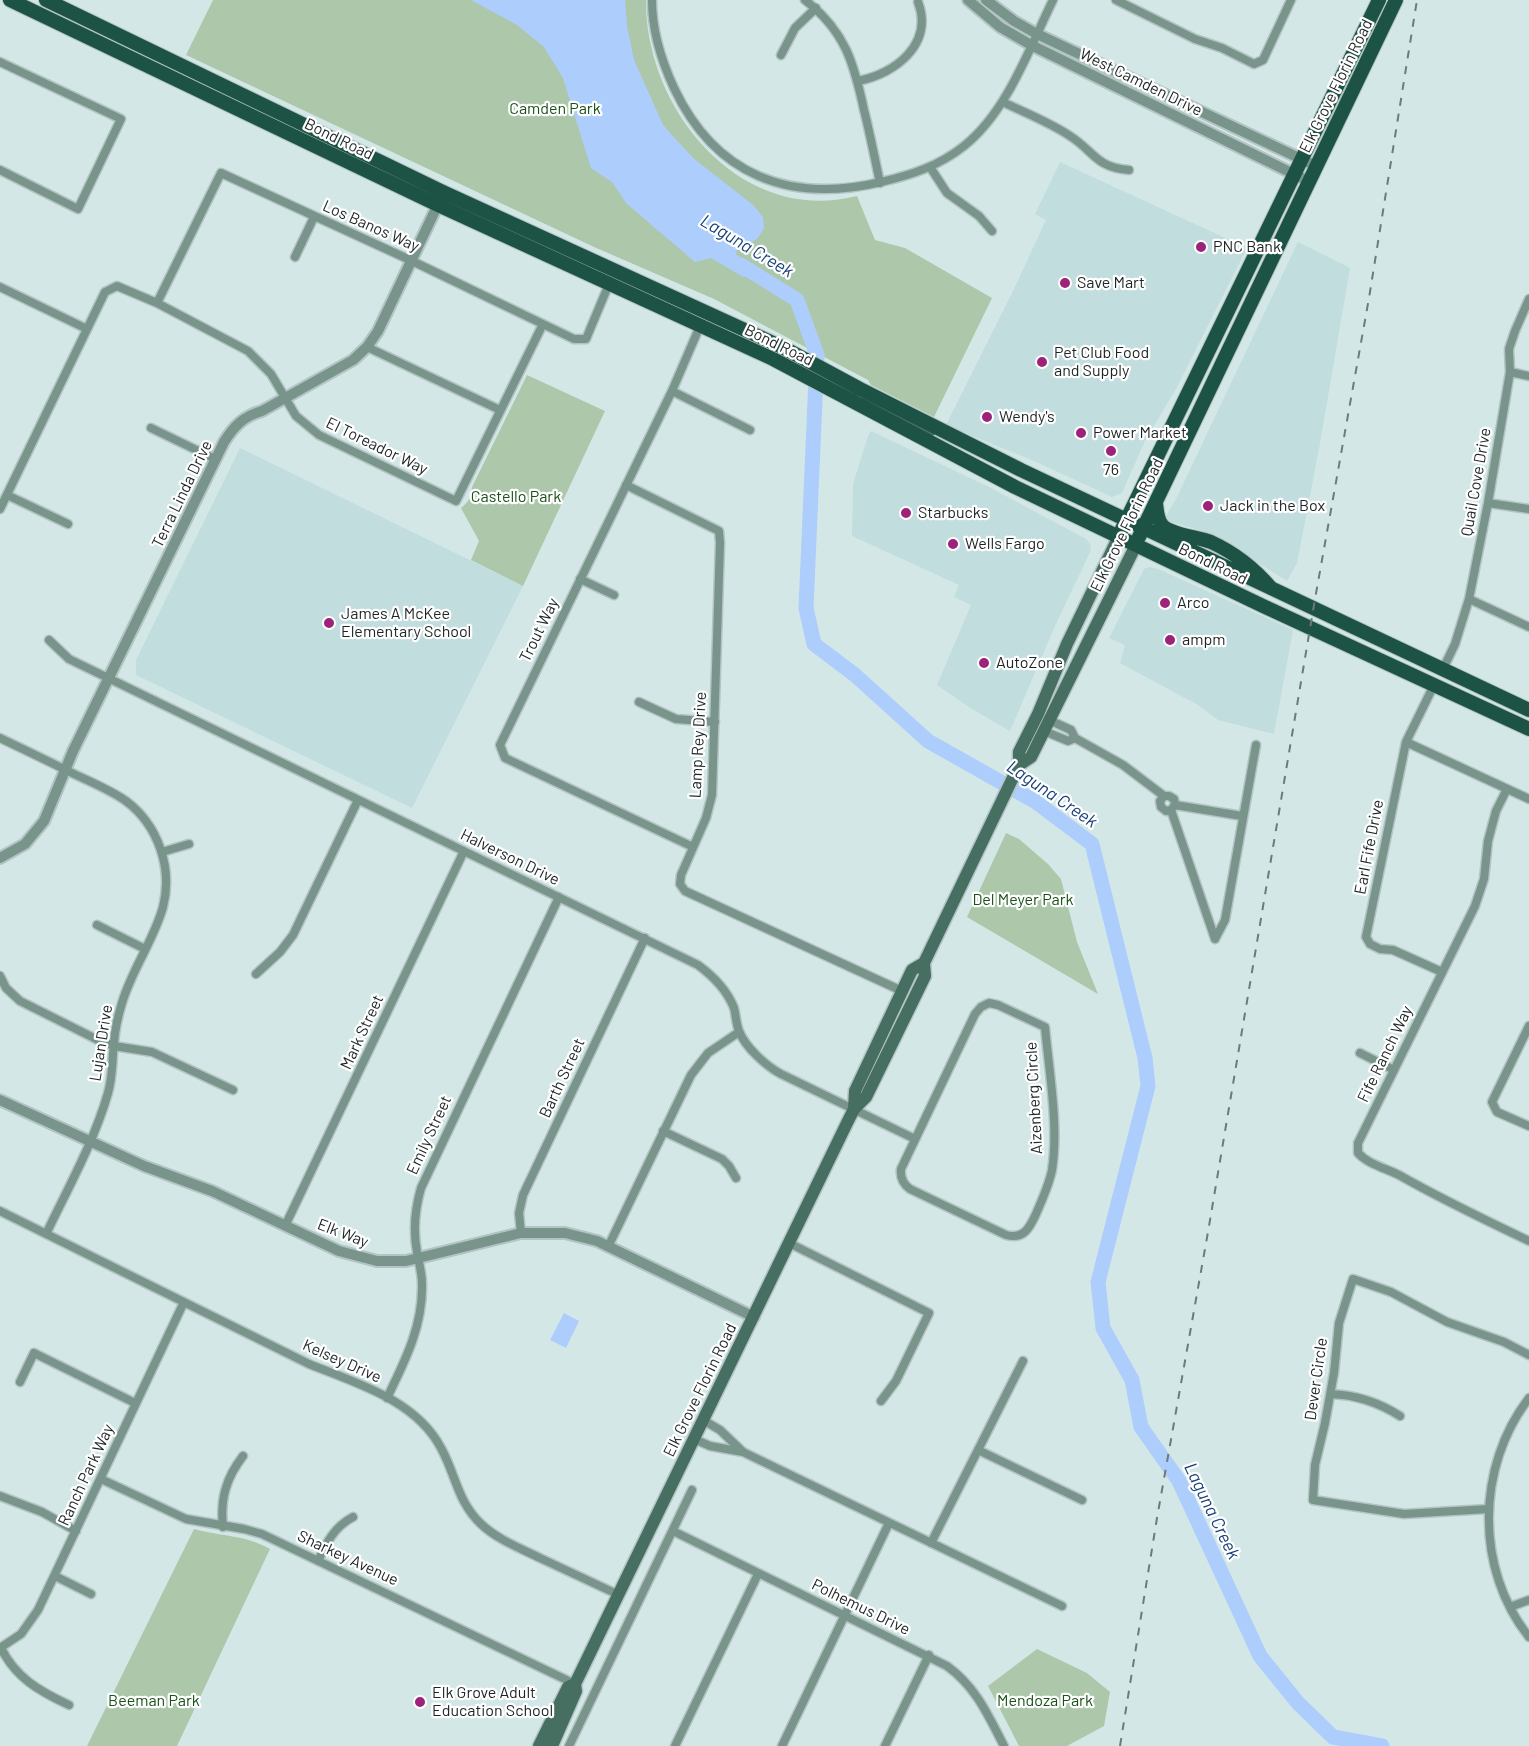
<!DOCTYPE html>
<style>
body{margin:0}
canvas{display:block;background:#d4e7e7}
</style>
<canvas width="1529" height="1746"></canvas>
<script>
const g = document.querySelector('canvas').getContext('2d');
g.lineJoin = 'round';
function fill(path, color) {
  g.fillStyle = color;
  g.fill(path, 'evenodd');
}
function strokePath(path, color, width, dash) {
  g.strokeStyle = color;
  g.lineWidth = width;
  g.lineCap = dash ? 'butt' : 'round';
  g.setLineDash(dash || []);
  g.stroke(path);
}
function drawText(font, color, halo, rows, align = 'center') {
  g.font = font + ' Barlow,sans-serif';
  g.lineWidth = 4.5;
  g.setLineDash([]);
  g.textBaseline = 'middle';
  g.strokeStyle = halo;
  g.fillStyle = color;
  for (const [text, x, y, turn = 0] of rows) {
    g.save();
    g.translate(x, y);
    g.rotate((+turn || 0) * Math.PI / 180);
    g.textAlign = isNaN(turn) ? turn : align;
    if (halo) g.strokeText(text, 0, 0);
    g.fillText(text, 0, 0);
    g.restore();
  }
}
const built = new Path2D(`
 M1060,162L1247,248L1177,387L1145,441L1122,493L1112,497L1034,461L946,425L1012,293L1046,220L1035,214Z
 M1298,242L1350,268L1319,449L1297,563L1287,581L1227,543L1203,531L1171,522L1166,516L1176,499Z
 M871,431L991,488L1086,539L1090,544L1091,550L1055,626L1010,731L972,709L937,685L971,605L954,597L959,585L852,536L853,484L868,436Z
 M240,448L523,586L412,808L136,675V660Z
 M1149,567L1158,569L1293,630L1274,734L1218,720L1198,705L1120,663L1125,645L1109,638L1144,569Z`);
const green = new Path2D(`
 M213,0H646C645,109 740,226 857,196L875,240L905,248L992,298L934,417L871,385L868,380L714,299L594,247L186,55Z
 M527,375L605,411L523,586L471,560L479,541L461,508C469,502 471,497 472,487Z
 M1006,833L1019,839L1048,864L1061,879L1077,942L1098,994L967,917Z
 M194,1529C219,1536 246,1535 270,1549L177,1746H87Z
 M1037,1649L1087,1673L1110,1692L1104,1726L1067,1746H1019L988,1686Z`);
const water = new Path2D(`
 M471,0H625L627,26L634,60L663,125L693,158L753,205L763,217L764,228L758,238L748,245L737,247L736,254L752,266L758,276L743,277L711,258L695,262L627,204L612,182L591,168L563,78L544,47L517,25Z
 M564,1313L579,1321L566,1348L550,1340Z`);
const river = new Path2D(`
 M741,265L797,300L817,355L806,608L814,644L855,675L928,741L1036,802L1092,844L1145,1058L1148,1086L1098,1282L1103,1328L1132,1380L1141,1427L1179,1481L1260,1656L1298,1703L1333,1737L1382,1746`);
const minor = new Path2D(`
 M652,0C652,31 661,60 674,88C715,175 789,204 881,182C911,175 939,166 964,146C1007,112 1029,49 1053,0
 M805,0C845,31 854,63 864,110C870,134 875,159 880,183
 M1116,0L1195,39L1222,48L1254,64L1263,60L1291,0
 M781,55L795,28L816,8
 M0,62L121,119L78,209L0,170
 M858,81C895,74 934,44 918,2
 M1003,102C1025,113 1049,122 1070,136C1095,152 1095,167 1129,170
 M930,167L947,193L979,216L992,231
 M295,257L314,217
 M0,287L87,329
 M157,303L221,173L410,260L574,339H586L609,284
 M367,347L500,410
 M1510,372L1529,376
 M672,391L750,430
 M151,428L215,459
 M626,485L719,531L720,543L712,795L706,818L681,875L680,884L685,891L902,991
 M7,495L68,524
 M1488,503L1529,509
 M0,509L105,292L117,286L157,303L248,351L271,374L296,416L319,435L456,501L543,324
 M580,579L614,595
 M1469,599L1529,627
 M49,640L69,659L698,965C713,976 727,990 734,1008C736,1015 736,1024 739,1031C745,1047 766,1066 781,1074L915,1139
 M1443,669L1455,644L1469,599L1488,503L1510,372L1509,349L1515,331L1529,299
 M1434,685L1406,742L1366,937L1370,944L1380,949L1393,950L1442,972
 M639,702L676,719L715,722
 M1049,720L1071,730L1075,738L1123,765L1164,796
 M1044,731L1068,741L1075,738
 M0,738C23,749 46,760 70,772C88,781 109,789 126,801C158,825 173,868 163,907C154,940 132,969 122,1003C118,1016 115,1029 114,1043C112,1060 113,1076 108,1093C94,1142 68,1188 46,1234
 M1406,742L1529,799
 M1507,789L1496,811L1488,841L1484,879L1475,906L1358,1143V1153C1368,1164 1385,1168 1399,1175C1441,1199 1485,1220 1529,1241
 M1175,805L1242,816
 M1171,810L1166,811L1161,807L1160,801L1164,796H1169L1174,799L1175,805L1171,810L1215,939
 M693,847L505,758L500,745L672,391L700,326
 M162,852L189,844
 M97,925L145,949
 M1215,939L1225,920L1256,745
 M256,974L280,952L293,935L358,800
 M0,976L6,988L20,1001L96,1039L114,1046L152,1052L233,1090
 M989,1003L998,1005L1045,1027C1049,1071 1059,1127 1052,1170C1049,1185 1042,1200 1036,1214C1030,1227 1024,1240 1006,1235L910,1189C903,1184 900,1178 901,1169L975,1014L981,1007Z
 M1529,1026L1492,1102L1497,1112L1529,1126
 M1360,1053L1394,1070
 M663,1131L722,1159L729,1166L736,1178
 M0,1211L309,1364C356,1383 416,1400 441,1448C456,1475 457,1501 481,1524C498,1540 520,1548 540,1558C566,1570 593,1583 619,1595
 M285,1226L464,851
 M521,1233L519,1213L523,1195L645,938
 M789,1243L929,1313L896,1381L881,1401
 M608,1247L691,1075L708,1053L739,1032
 M20,1382L34,1353L135,1403
 M1331,1394C1357,1395 1378,1402 1400,1416
 M387,1398C405,1361 423,1326 422,1284C422,1273 419,1263 417,1252C413,1231 415,1209 421,1188L559,897
 M1529,1398C1476,1467 1475,1569 1529,1637
 M703,1420L720,1430L743,1452L1062,1606
 M694,1439L710,1446L743,1452
 M978,1450L1082,1500
 M101,1479L186,1519L244,1529L262,1534L575,1684
 M0,1496L42,1512L76,1531
 M1488,1509L1404,1514L1313,1500L1315,1465L1325,1423L1334,1373L1339,1323L1353,1279L1391,1292L1447,1322L1504,1342L1529,1355
 M223,1527C220,1499 226,1478 243,1456
 M673,1531L947,1666C976,1687 988,1715 1004,1746
 M931,1543L1023,1361
 M318,1561C327,1542 334,1527 353,1517
 M55,1576L91,1594
 M1510,1607L1529,1600
 M0,1648L21,1634L38,1610L184,1302
 M1,1648C16,1678 39,1691 69,1705
 M569,1746L692,1490
 M675,1746L758,1574
 M782,1746L889,1523
 M885,1746L929,1655`);
const tertiary = new Path2D(`
 M968,0L1000,27L1031,45L1308,181
 M986,0L1014,21L1037,34L1316,166
 M0,858L25,844L44,821L73,751L224,442C234,426 244,416 262,411L353,360L367,347L378,331L441,198
 M0,1100L144,1166L212,1191L339,1251L377,1261H406L521,1233H565L597,1241L754,1317`);
const secondary = new Path2D(`
 M864,404C889,409 908,425 931,430
 M1019,765L1031,757L1136,545
 M854,1109L855,1091L912,970L924,963
 M539,1746L568,1687L575,1684
 M552,1746L576,1691L575,1684L847,1123L854,1109L866,1097L925,976L924,963L1019,765V752L1038,714L1067,644L1119,536`);
const primary = new Path2D(`
 M10,0L438,205L773,359L1015,487L1263,606L1529,729
 M46,0L443,192L782,347L860,389L1021,470L1529,710
 M1156,503C1157,511 1157,519 1162,525C1170,535 1199,537 1211,542C1235,553 1254,568 1271,588
 M1122,529L1379,0
 M1139,537L1396,0`);
const rail = new Path2D(`
 M1120,1746L1157,1518L1208,1232L1315,599L1369,298L1417,0`);
const markers = [
 [1201,247,6,"#9d227a"],
 [1065,283,6,"#9d227a"],
 [1042,362,6,"#9d227a"],
 [987,417,6,"#9d227a"],
 [1081,433,6,"#9d227a"],
 [1111,451,6,"#9d227a"],
 [1208,506,6,"#9d227a"],
 [906,513,6,"#9d227a"],
 [953,544,6,"#9d227a"],
 [1165,603,6,"#9d227a"],
 [329,623,6,"#9d227a"],
 [1170,640,6,"#9d227a"],
 [984,663,6,"#9d227a"],
 [420,1702,6,"#9d227a"]
];
const streetNames = [
 ["West Camden Drive",1141,82,26],
 ["Elk Grove Florin Road",1336,86,-64],
 ["Bond Road",339,139,26],
 ["Los Banos Way",371,226,24],
 ["Bond Road",779,345,26],
 ["El Toreador Way",377,446,26],
 ["Quail Cove Drive",1476,482,-80],
 ["Terra Linda Drive",182,494,-64],
 ["Elk Grove Florin Road",1127,525,-64],
 ["Bond Road",1213,564,26],
 ["Trout Way",539,630,-64],
 ["Lamp Rey Drive",698,745,-87],
 ["Earl Fife Drive",1369,847,-79],
 ["Halverson Drive",510,857,26],
 ["Mark Street",362,1032,-65],
 ["Lujan Drive",101,1043,-81],
 ["Fife Ranch Way",1385,1054,-64],
 ["Barth Street",562,1078,-65],
 ["Aizenberg Circle",1034,1098,-93],
 ["Emily Street",429,1135,-65],
 ["Elk Way",343,1233,21],
 ["Kelsey Drive",342,1361,24],
 ["Dever Circle",1316,1379,-82],
 ["Elk Grove Florin Road",700,1390,-64],
 ["Ranch Park Way",86,1475,-65],
 ["Sharkey Avenue",348,1558,25],
 ["Polhemus Drive",861,1607,26]
];
const parkNames = [
 ["Camden Park",555,109],
 ["Castello Park",516,497],
 ["Del Meyer Park",1023,900],
 ["Beeman Park",154,1701],
 ["Mendoza Park",1045,1701]
];
const poiNames = [
 ["PNC Bank",1213,247],
 ["Save Mart",1077,283],
 ["Pet Club Food",1054,353],
 ["and Supply",1054,371],
 ["Wendy's",999,417],
 ["Power Market",1093,433],
 ["76",1111,470,"center"],
 ["Jack in the Box",1220,506],
 ["Starbucks",918,513],
 ["Wells Fargo",965,544],
 ["Arco",1177,603],
 ["James A McKee",341,614],
 ["Elementary School",341,632],
 ["ampm",1182,640],
 ["AutoZone",996,663],
 ["Elk Grove Adult",432,1693],
 ["Education School",432,1711]
];
const waterNames = [
 ["Laguna Creek",747,246,31],
 ["Laguna Creek",1052,794,34],
 ["Laguna Creek",1212,1511,64]
];
fill(built, '#c1ddde');
fill(green, '#adc7ab');
fill(water, '#adcefc');
strokePath(river, '#adcefc', 15);
strokePath(minor, '#b3c4c4', 11);
strokePath(tertiary, '#b3c4c4', 14);
strokePath(secondary, '#b3c4c4', 15);
strokePath(primary, '#b3c4c4', 16);
strokePath(minor, '#79948a', 8);
strokePath(tertiary, '#79948a', 10);
strokePath(secondary, '#466e61', 12);
strokePath(primary, '#1d5344', 14);
strokePath(rail, '#6d7a7a', 2, [8, 8]);
for (const [x, y, r, color] of markers) {
  const dot = new Path2D();
  dot.arc(x, y, r, 0, 2 * Math.PI);
  g.fillStyle = color;
  g.fill(dot);
  strokePath(dot, '#fff', 2);
}
drawText('16px', '#1d2424', '#fff', streetNames);
drawText('16px', '#1a5119', '#fff', parkNames);
drawText('16px', '#1d2424', '#fff', poiNames, 'left');
drawText('italic 18px', '#184178', '#fff', waterNames);
</script>
